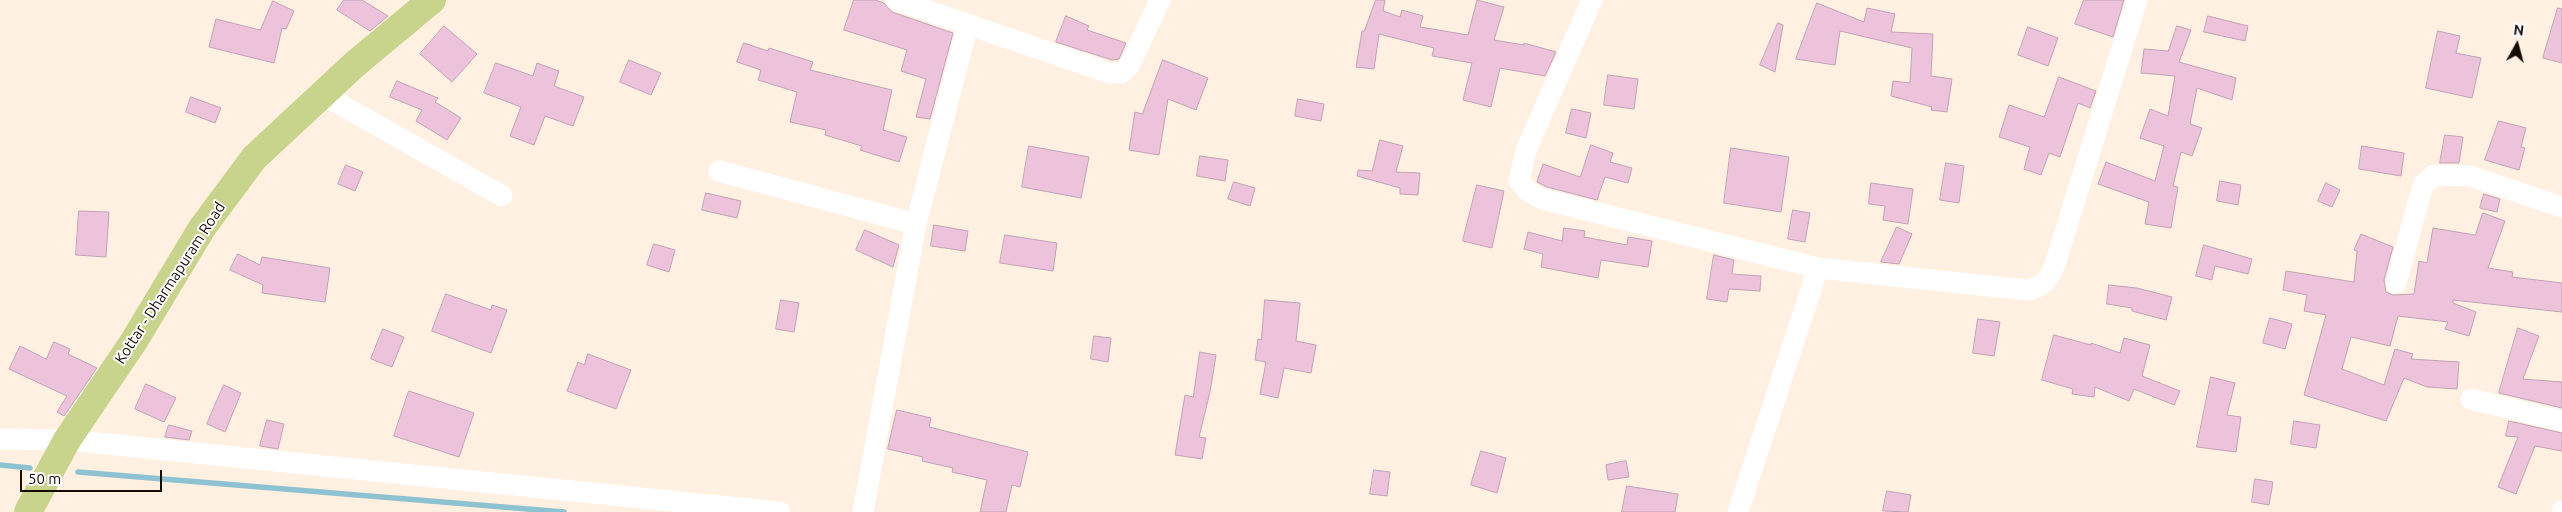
<!DOCTYPE html>
<style>
body{margin:0}
#map{position:relative;width:2562px;height:512px;overflow:hidden;background:#fff0e1;font-family:Ubuntu,sans-serif}
canvas{display:block}
.north{position:absolute;left:2492px;top:20px;width:50px;height:50px;-webkit-text-stroke:4px #fff;paint-order:stroke;rotate:7deg;font-size:14px;font-weight:700;line-height:20px;text-align:center;color:#140c05}
.north::after{content:'';display:block;margin:auto;width:18px;height:22px;background:#140c05;clip-path:polygon(50% 0,100% 100%,50% 72%,0 100%)}
.scale{position:absolute;left:20px;top:470px;width:142px;height:22px;box-sizing:border-box;border:2px solid #140c05;border-top:0;padding-left:6px;font-size:15px;line-height:18px;white-space:nowrap;color:#140c05;-webkit-text-stroke:4px #fff;paint-order:stroke}
</style>
<div id="map">
<canvas width="2562" height="512"></canvas>
<div class="north">N</div>
<div class="scale">50 m</div>
</div>
<script>
const g = document.querySelector('canvas').getContext('2d');
g.lineJoin = 'round';
function strokePath(path, color, width, dash) {
  g.strokeStyle = color;
  g.lineWidth = width;
  g.lineCap = dash ? 'butt' : 'round';
  g.setLineDash(dash || []);
  g.stroke(path);
}
function fill(path, color) {
  g.fillStyle = color;
  g.fill(path, 'evenodd');
}
function drawText(font, color, halo, rows, align = 'center') {
  g.font = font + ' Ubuntu,sans-serif';
  g.lineWidth = 4;
  g.setLineDash([]);
  g.textBaseline = 'middle';
  g.strokeStyle = halo;
  g.fillStyle = color;
  for (const [text, x, y, turn = 0] of rows) {
    g.save();
    g.translate(x, y);
    g.rotate((+turn || 0) * Math.PI / 180);
    g.textAlign = isNaN(turn) ? turn : align;
    if (halo) g.strokeText(text, 0, 0);
    g.fillText(text, 0, 0);
    g.restore();
  }
}
const stream = new Path2D(`
 M0,465L30,468
 M78,472L564,512`);
const building = new Path2D(`
 M344,0H362L388,16L370,31L337,10Z
 M854,0H875L884,3L892,12L953,33L930,119L916,117L926,79L901,71L907,50L844,30Z
 M1376,0H1385L1383,11L1400,17L1402,10L1423,16L1420,27L1468,35L1477,0L1504,7L1494,40L1524,45V43L1556,52L1545,76L1500,68L1491,107L1463,100L1472,63L1432,56L1434,48L1379,34L1374,69L1356,67L1362,31H1364Z
 M2084,0H2124L2113,37L2075,24Z
 M273,1L294,11L286,29L282,28L274,63L209,47L216,19L260,30Z
 M1817,3L1864,22L1867,8L1895,14L1891,32L1933,34L1931,76L1952,79L1947,112L1931,110L1932,107L1891,96L1893,81L1910,83L1912,48L1840,31L1835,65L1796,59Z
 M2558,8L2562,9V63L2543,58Z
 M1066,16L1089,26L1087,30L1126,43L1119,59L1112,60L1056,42Z
 M2208,16L2248,26L2245,41L2204,32Z
 M1778,23L1783,25L1775,72L1760,65Z
 M444,26L477,54L452,82L420,54Z
 M2177,26L2191,30L2179,62L2236,78L2232,100L2197,88L2190,124L2202,128L2192,156L2181,152L2173,186L2178,187L2171,228L2145,224L2149,202L2098,184L2106,162L2155,181L2164,146L2140,138L2150,109L2168,116L2175,76L2141,73L2144,49L2168,51Z
 M2028,27L2058,38L2048,66L2018,55Z
 M2438,31L2460,36L2456,53L2481,58L2472,98L2426,88Z
 M744,43L768,51L769,48L813,62L810,70L892,90L883,130L907,137L899,162L860,150L862,146L825,135L826,130L790,122L797,92L758,80L761,70L737,62Z
 M629,60L661,73L651,95L620,82Z
 M1163,60L1208,78L1196,110L1168,99L1159,155L1129,150L1135,112L1142,114Z
 M496,63L533,76L537,63L559,71L554,86L584,97L573,126L545,116L534,145L510,136L521,107L484,93Z
 M1608,75L1638,79L1634,109L1604,105Z
 M2059,77L2096,91L2090,108L2078,103L2060,157L2049,153L2041,175L2024,169L2030,147L1999,137L2009,105L2044,117Z
 M397,81L438,98L435,102L461,118L447,140L416,121L422,110L390,97Z
 M191,97L221,108L215,123L186,112Z
 M1298,99L1324,104L1321,121L1295,116Z
 M1572,109L1591,113L1586,138L1566,133Z
 M2499,121L2526,128L2521,147L2525,148L2519,170L2485,160Z
 M2445,135L2463,137L2459,163H2440Z
 M1380,140L1403,146L1396,172L1420,173L1418,195L1400,194V188L1357,176L1358,170L1372,171Z
 M1591,145L1613,153L1610,162L1632,168L1628,183L1605,177L1597,200L1547,187L1537,182L1543,164L1580,177Z
 M1029,146L1089,157L1081,198L1022,187Z
 M2362,146L2404,153L2401,176L2359,169Z
 M1731,148L1789,157L1781,212L1724,203Z
 M1200,156L1228,160L1225,181L1197,176Z
 M1946,163L1964,166L1959,203L1940,200Z
 M346,165L363,172L355,191L338,184Z
 M2220,181L2241,185L2238,205L2217,201Z
 M1234,182L1255,188L1250,206L1228,199Z
 M1871,183L1913,189L1908,224L1883,220L1885,206L1869,204Z
 M2326,183L2340,190L2332,207L2318,201Z
 M1477,185L1504,191L1492,248L1463,241Z
 M706,193L741,201L737,218L702,210Z
 M2484,194L2500,199L2497,212L2480,208Z
 M1793,210L1810,213L1805,242L1788,239Z
 M79,211L109,212L106,257L76,255Z
 M2483,213L2505,221L2488,268L2513,272L2512,277L2562,283V312L2453,300V303L2476,312L2469,336L2445,329L2448,322L2398,316L2390,346L2351,337L2342,369L2384,385L2395,349L2413,354L2411,359L2459,362L2457,389L2427,387L2404,378L2386,421L2304,395L2326,315L2304,311L2307,295L2283,290L2286,271L2354,282L2357,251L2354,250L2361,234L2393,247L2384,280L2386,292L2393,295L2414,294L2419,261L2427,263L2433,228L2475,235Z
 M934,225L968,231L965,251L931,246Z
 M1897,227L1912,234L1899,264L1881,262Z
 M1564,228L1585,231L1584,237L1627,245L1628,237L1652,241L1648,267L1601,260L1598,278L1541,267L1543,254L1524,249L1528,232L1562,241Z
 M865,230L899,245L893,267L856,250Z
 M1005,235L1057,243L1053,271L1000,263Z
 M654,244L675,250L669,272L647,265Z
 M2204,245L2252,259L2248,274L2215,266L2212,280L2196,276Z
 M238,254L260,265L262,257L330,268L325,302L262,293L263,285L230,270Z
 M1714,255L1734,260L1732,274L1761,276L1760,291L1729,289L1727,302L1707,299Z
 M2109,285L2137,288L2172,297L2166,320L2132,311V308L2107,304Z
 M446,294L491,310L492,305L507,310L491,353L432,331Z
 M781,300L799,303L794,332L776,329Z
 M1265,300L1300,303L1296,341L1316,345L1311,373L1284,368L1278,398L1260,394L1266,362L1255,360L1258,339L1261,340Z
 M2270,318L2292,324L2285,349L2263,343Z
 M1978,319L2000,322L1994,356L1973,353Z
 M2518,328L2539,336L2523,379L2562,382V408L2499,393Z
 M383,329L404,337L392,367L371,359Z
 M2054,335L2091,345V343L2120,353L2124,338L2150,345L2142,376L2180,391L2174,405L2134,389L2129,401L2095,387L2094,397L2072,394L2073,389L2042,380Z
 M1094,336L1111,338L1108,362L1091,359Z
 M54,342L70,349L68,354L97,368L64,416L57,412L67,396L9,369L20,346L46,359Z
 M1200,352L1216,355L1210,392L1199,437L1206,438L1202,459L1175,455L1185,395L1193,397Z
 M588,354L631,370L616,409L567,391L578,362L584,365Z
 M2211,377L2235,383L2227,415L2241,417L2236,452L2197,447Z
 M146,384L176,398L164,422L135,409Z
 M224,385L241,393L225,432L207,424Z
 M409,391L474,413L459,457L394,436Z
 M897,410L931,418L929,427L1028,452L1020,487L1012,485L1006,512H980L987,480L952,472L953,468L922,461L923,457L888,449Z
 M267,420L284,424L278,449L260,446Z
 M2294,421L2320,425L2316,448L2291,444Z
 M2509,421L2562,433V451L2535,446L2516,494L2498,487L2518,437L2506,436Z
 M169,425L192,431L189,440L165,437Z
 M1481,451L1506,458L1497,493L1471,485Z
 M1626,461L1629,477L1608,480L1606,465Z
 M1374,470L1390,472L1387,496L1370,494Z
 M2255,479L2273,482L2269,505L2252,502Z
 M1627,486L1678,494L1675,512H1622Z
 M1887,491L1911,495L1908,512L1883,511Z`);
const minor = new Path2D(`
 M896,0L1110,73H1122L1129,66L1160,0
 M1592,0L1526,150L1519,181L1528,191L1542,199L1818,268L1738,512
 M322,94L502,196
 M719,171L916,224
 M1818,268L2027,290C2044,287 2049,279 2055,264L2137,0
 M2396,283L2419,199L2424,184L2434,175L2470,176L2562,207
 M2471,399L2562,421
 M0,439L67,440L780,512
 M863,512L916,224L968,24
 M2562,512V511`);
const major = new Path2D(`
 M28,512L67,440L134,341L202,228L254,158L355,64L432,0`);
const streetNames = [
 ["Kottar - Dharmapuram Road",170,283,-57]
];
strokePath(stream, '#8dc2d0', 5.5);
fill(building, '#edc2db');
strokePath(building, '#c1a3b4', 1);
strokePath(minor, '#fff', 21);
strokePath(major, '#c8d38b', 28);
drawText('15px', '#140c05', '#fff', streetNames);
</script>
